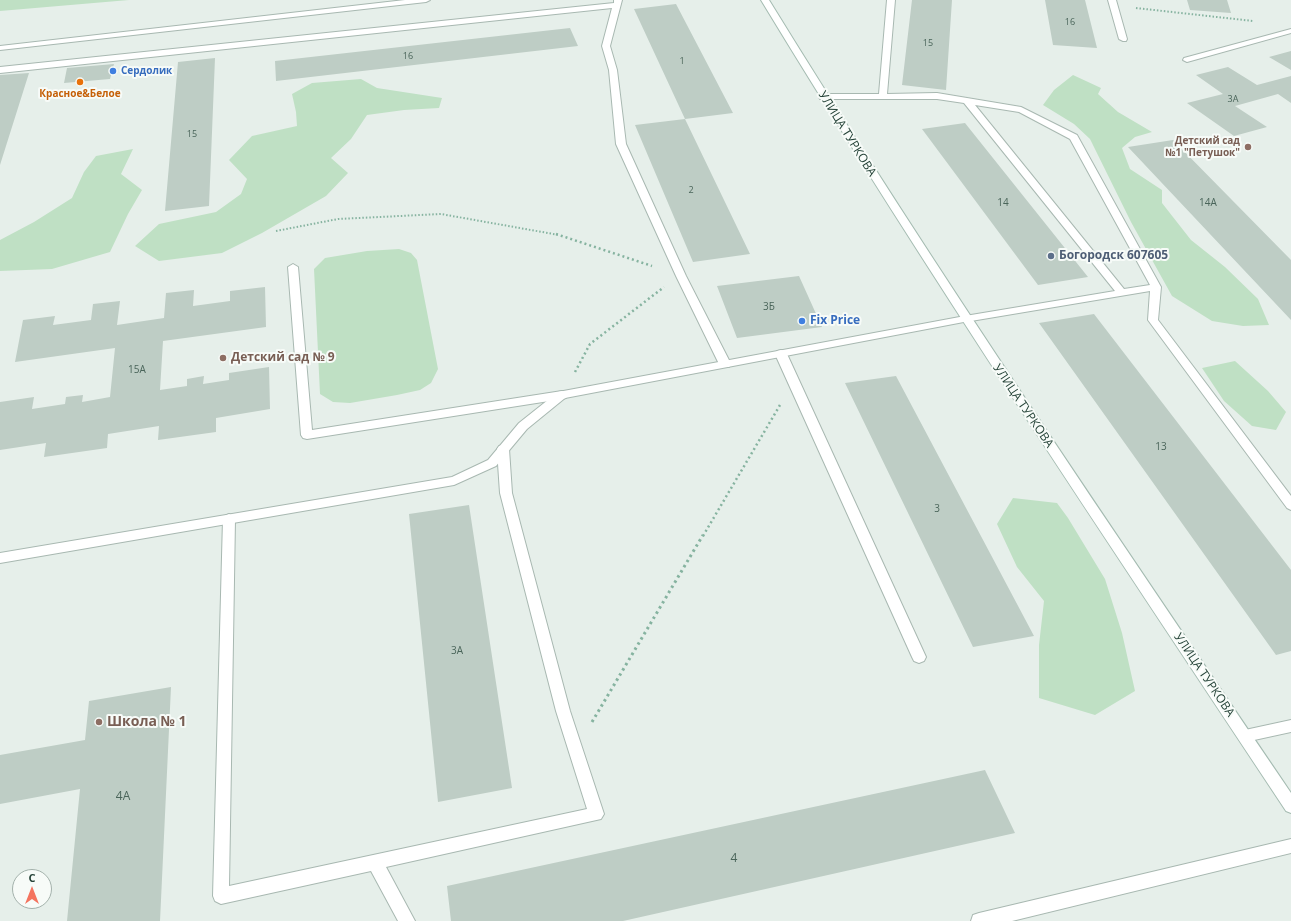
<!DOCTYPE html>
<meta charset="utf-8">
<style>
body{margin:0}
#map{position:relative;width:1291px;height:921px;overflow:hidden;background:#e6efea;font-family:"Open Sans",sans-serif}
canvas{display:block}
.north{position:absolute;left:12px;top:869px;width:40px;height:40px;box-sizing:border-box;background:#f7fbf8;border:1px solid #a3b1ab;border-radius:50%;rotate:0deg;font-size:11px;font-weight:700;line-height:16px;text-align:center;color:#244237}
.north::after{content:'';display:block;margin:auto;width:14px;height:18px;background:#f4745f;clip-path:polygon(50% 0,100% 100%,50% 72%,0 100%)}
</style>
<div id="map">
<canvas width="1291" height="921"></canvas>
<div class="north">С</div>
</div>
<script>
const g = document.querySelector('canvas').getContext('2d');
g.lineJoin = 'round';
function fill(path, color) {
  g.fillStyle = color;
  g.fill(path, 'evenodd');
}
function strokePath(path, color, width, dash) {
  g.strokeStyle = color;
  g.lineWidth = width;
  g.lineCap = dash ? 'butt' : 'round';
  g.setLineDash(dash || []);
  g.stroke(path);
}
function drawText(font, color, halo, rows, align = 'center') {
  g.font = font + ' "Open Sans",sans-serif';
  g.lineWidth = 4;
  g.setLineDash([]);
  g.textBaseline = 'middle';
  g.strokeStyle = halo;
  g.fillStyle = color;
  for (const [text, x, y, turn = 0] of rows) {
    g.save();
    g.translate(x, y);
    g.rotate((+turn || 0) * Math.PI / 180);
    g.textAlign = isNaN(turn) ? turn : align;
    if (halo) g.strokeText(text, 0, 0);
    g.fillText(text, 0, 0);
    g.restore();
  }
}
const green = new Path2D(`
 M0,0H129L0,11Z
 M1073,75L1101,88L1098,94L1118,112L1152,132L1135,137L1122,148L1130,169L1162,190V203L1191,240L1225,267L1258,299L1269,325L1243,326L1212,321L1172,296L1131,222L1090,139L1074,124L1043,105L1054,90Z
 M361,79L377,88L442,98L439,108L404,110L367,115L351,139L331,158L348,173L326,196L262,233L222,253L159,261L135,246L159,224L216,212L241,194L247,179L229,160L252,136L297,126L296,112L292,94L312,83Z
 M133,149L121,174L142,190L128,214L110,252L52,269L0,271V240L34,222L72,198L84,172L96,156Z
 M399,249L411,253L417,260L438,369L431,383L420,390L397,395L350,403L333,402L320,394L314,269L325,258L367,251Z
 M1235,361L1268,391L1286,412L1276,430L1252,426L1224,401L1202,368Z
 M1013,498L1057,503L1068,518L1105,579L1122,633L1135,691L1095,715L1039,698V645L1044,601L1017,567L997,524Z`);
const building = new Path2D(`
 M912,0H952L946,90L902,85Z
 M1045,0H1085L1097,48L1053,45Z
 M1187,0H1227L1231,13L1190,10Z
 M676,4L733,113L685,119L634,9Z
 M570,28L578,46L276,81L275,61Z
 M1291,51V70L1269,57Z
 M215,58L209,206L165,211L178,62Z
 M114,64L110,79L64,83L67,68Z
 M1228,67L1257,85L1291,76V103L1278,94L1235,106L1267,127L1234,136L1187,103L1223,94L1196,75Z
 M29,73L0,165V75Z
 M685,119L750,254L693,262L635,125Z
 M965,123L1088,277L1038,285L922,129Z
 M1173,140L1291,260V320L1128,147Z
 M799,276L822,327L737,338L717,286Z
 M265,287L266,327L163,341L160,390L187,386V379L204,376L203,384L229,380V373L269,367L270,409L216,418V432L158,440L159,426L108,434L107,448L44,457L46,443L0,450V402L34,397L32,409L65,404L66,397L83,395L82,402L110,397L115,348L15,362L23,320L55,316L53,325L91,320L93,304L120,301L117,325L164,318L166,293L194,290L193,306L230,301V291Z
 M1094,314L1291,570V651L1276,655L1039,323Z
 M896,376L1034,636L973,647L845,383Z
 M469,505L512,788L438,802L409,514Z
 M171,687L160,921H67L80,789L0,804V755L85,740L89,701Z
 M985,770L1015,833L623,921H451L447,886Z`);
const pathFar2 = new Path2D(`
 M1136,8L1253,21
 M276,231L338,219L441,214L559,235`);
const pathFar1 = new Path2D(`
 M556,234L652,266
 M575,372L590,344L664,287
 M703,536L780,405`);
const path = new Path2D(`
 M592,722L703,535`);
const lane = new Path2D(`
 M614,0H622L610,46L617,70L626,144L686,276L731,364L729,367H721L719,364L676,276L616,144L609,70L602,46L612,8L0,73V67L614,3Z
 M887,0H895L887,94L937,93L1021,107L1077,135L1161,287L1158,320L1291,496V510L1287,508L1148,320L1150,291L965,322L961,321L960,319L961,317L965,316L1115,291L964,103L937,99H820L819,97L823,94H879ZM975,105L1019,112L1070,139L1150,285L1124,289Z
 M1108,0H1116L1127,39L1126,41H1123L1119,39Z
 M1291,29V33L1187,62L1183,60L1184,58Z
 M293,264L298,267L312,430L562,391L566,392L568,395L566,398L562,399L307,439L303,438L301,435L288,267Z
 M781,350L785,351L787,354L926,657L924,661L919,663L914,661L912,657L775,354L777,351Z
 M503,445L507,446L509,449L512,493L570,711L604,814L601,819L386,867L415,921H398L371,871L221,904L215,901L213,896L223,519L225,516L229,514L233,516L235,519L229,886L587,809L556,711L500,493L497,449L499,446Z
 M1291,720V732L1245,742L1240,740L1238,736L1240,732L1245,730Z
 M1291,839V853L1012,921H971L973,915L979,913Z`);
const street = new Path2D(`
 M405,0H430L426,2L0,50V46Z
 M965,316L969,317L970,319L969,321L565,398L527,429L496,466L454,485L0,563V553L452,477L488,460L519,423L558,392Z`);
const secondary = new Path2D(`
 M761,0H769C935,270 1114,531 1291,793V813L1286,811C1108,542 928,275 761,0Z`);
const markers = [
 [113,71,4,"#3f7fe0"],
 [80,82,4,"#e8710a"],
 [1248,147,4,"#8d6e63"],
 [1051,256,4,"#5c6f8a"],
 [802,321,4,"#3f7fe0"],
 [223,358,4,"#8d6e63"],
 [99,722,4,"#8d6e63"]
];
const farNumbernames = [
 ["16",1070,22],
 ["15",928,43],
 ["16",408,56],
 ["1",682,61],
 ["3А",1233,99],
 ["15",192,134],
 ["2",691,190]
];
const farShopnames = [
 ["Сердолик",121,71]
];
const farFoodnames = [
 ["Красное&Белое",80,94]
];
const farEducationnames = [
 ["Детский сад",1240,141],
 ["№1 \"Петушок\"",1240,153]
];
const numberNames = [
 ["14",1003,203],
 ["14А",1208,203],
 ["3Б",769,307],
 ["15А",137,370],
 ["13",1161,447],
 ["3",937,509],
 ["3А",457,651]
];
const streetNames = [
 ["УЛИЦА ТУРКОВА",847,134,58],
 ["УЛИЦА ТУРКОВА",1023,406,56],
 ["УЛИЦА ТУРКОВА",1204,675,56]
];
const serviceNames = [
 ["Богородск 607605",1059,256]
];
const shopNames = [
 ["Fix Price",810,321]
];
const educationNames = [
 ["Детский сад № 9",231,358]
];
const nearNumbernames = [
 ["4А",123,797],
 ["4",734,859]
];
const nearEducationnames = [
 ["Школа № 1",107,722]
];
fill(green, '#bfe0c4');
fill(building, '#becdc5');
strokePath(lane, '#a8b8b1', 2);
strokePath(street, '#a8b8b1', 2);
strokePath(secondary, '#a4bbb1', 2);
strokePath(pathFar2, '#86b3a0', 2, [1.5, 2]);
strokePath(pathFar1, '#86b3a0', 2.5, [2, 3]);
strokePath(path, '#86b3a0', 3, [2.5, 3.5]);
fill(lane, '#fff');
fill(street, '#fff');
fill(secondary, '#fff');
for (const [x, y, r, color] of markers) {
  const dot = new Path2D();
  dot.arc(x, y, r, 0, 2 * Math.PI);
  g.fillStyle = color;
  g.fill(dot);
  strokePath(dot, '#f7fbf8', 1.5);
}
drawText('9px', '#4a655a', null, farNumbernames);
drawText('bold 10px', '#366cbe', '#f7fbf8', farShopnames, 'left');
drawText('bold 10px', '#c56008', '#f7fbf8', farFoodnames);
drawText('bold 10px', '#785e54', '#f7fbf8', farEducationnames, 'right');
drawText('10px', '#4a655a', null, numberNames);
drawText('12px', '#244237', '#f7fbf8', streetNames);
drawText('bold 12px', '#4e5e75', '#f7fbf8', serviceNames, 'left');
drawText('bold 12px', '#366cbe', '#f7fbf8', shopNames, 'left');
drawText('bold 12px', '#785e54', '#f7fbf8', educationNames, 'left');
drawText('12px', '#4a655a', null, nearNumbernames);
drawText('bold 14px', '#785e54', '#f7fbf8', nearEducationnames, 'left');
</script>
